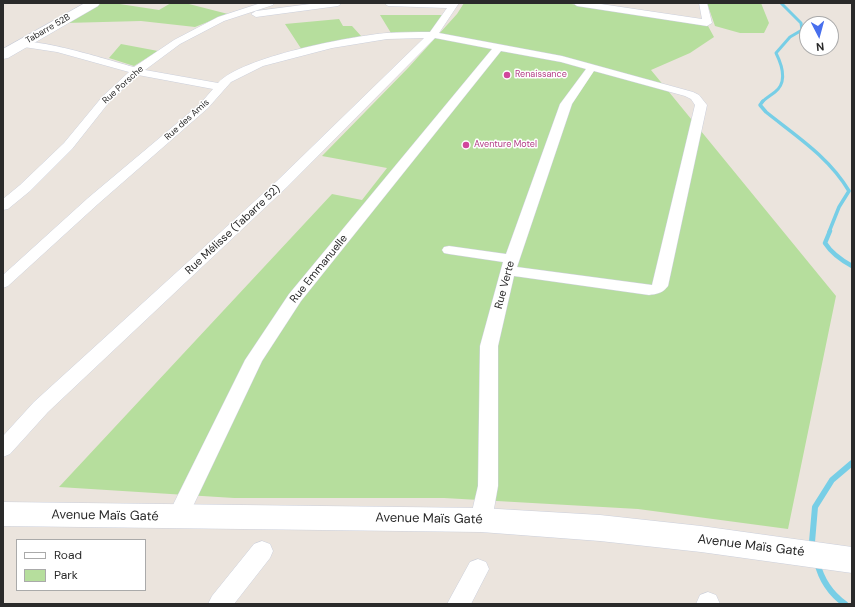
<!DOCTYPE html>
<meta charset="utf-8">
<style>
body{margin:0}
#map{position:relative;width:855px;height:607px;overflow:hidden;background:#ebe4dd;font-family:"DM Sans",sans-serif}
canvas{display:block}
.frame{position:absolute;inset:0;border:4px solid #2a2a2a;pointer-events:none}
.legend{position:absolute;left:16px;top:539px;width:130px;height:52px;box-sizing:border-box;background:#fff;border:1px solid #aaa;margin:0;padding:5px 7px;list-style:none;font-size:12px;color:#2a2a2a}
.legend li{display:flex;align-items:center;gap:8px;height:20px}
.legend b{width:20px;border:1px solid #aaa}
.north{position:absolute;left:799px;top:16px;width:40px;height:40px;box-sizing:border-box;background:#fff;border:1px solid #aaa;border-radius:50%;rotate:174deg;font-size:11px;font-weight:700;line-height:16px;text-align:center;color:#2a2a2a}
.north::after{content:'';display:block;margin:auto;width:14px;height:18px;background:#486fed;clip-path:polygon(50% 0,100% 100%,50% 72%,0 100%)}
</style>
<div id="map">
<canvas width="855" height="607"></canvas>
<div class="frame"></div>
<ul class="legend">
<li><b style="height:5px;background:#fff"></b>Road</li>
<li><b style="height:11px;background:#b6de9d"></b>Park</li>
</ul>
<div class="north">N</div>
</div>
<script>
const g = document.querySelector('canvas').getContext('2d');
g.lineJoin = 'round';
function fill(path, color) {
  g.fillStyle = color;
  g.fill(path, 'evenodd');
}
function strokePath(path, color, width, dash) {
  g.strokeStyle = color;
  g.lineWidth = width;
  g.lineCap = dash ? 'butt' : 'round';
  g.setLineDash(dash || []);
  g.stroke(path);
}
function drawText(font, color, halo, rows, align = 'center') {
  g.font = font + ' "DM Sans",sans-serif';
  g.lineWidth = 3;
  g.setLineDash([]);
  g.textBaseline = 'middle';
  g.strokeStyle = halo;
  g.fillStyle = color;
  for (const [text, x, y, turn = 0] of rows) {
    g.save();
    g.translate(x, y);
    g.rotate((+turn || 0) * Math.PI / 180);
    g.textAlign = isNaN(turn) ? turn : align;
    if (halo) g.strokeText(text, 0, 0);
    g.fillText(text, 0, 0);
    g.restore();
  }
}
const green = new Path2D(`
 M102,3H113L159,10L171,3H185L228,14L195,27L141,21L65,23Z
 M464,3H565L708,26L714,37L690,53L651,70L836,296L788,529L638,509L444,498H234L59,487L332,194L362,200L387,168L322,156L408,68L457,14Z
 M707,3H761L769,23L764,33H740L715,26Z
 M380,15H443L430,32L391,33Z
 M339,19L343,26H352L362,37L302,50L285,24Z
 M121,44L158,51L134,66L109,58Z`);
const streamFar3 = new Path2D(`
 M762,102C766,98 770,96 775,92C788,82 782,65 776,53L790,37L802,30L801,23L781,3`);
const streamFar2 = new Path2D(`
 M763,101L760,105L766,112C796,136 829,157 849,191L839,207L829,232`);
const streamFar1 = new Path2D(`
 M830,231L825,243C832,254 841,260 852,266`);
const stream = new Path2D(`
 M813,547L812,542L815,507L832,480L852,463
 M817,562C821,579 831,594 845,604`);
const street = new Path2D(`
 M261,3H274L273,5L224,21L180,44L145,70L218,83C241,57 351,36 387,33C401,32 416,32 430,32L447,8L388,6L384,3H459L439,33L562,56L693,92L699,95L707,105L668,286C663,293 657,294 649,295L514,276L498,346V486L492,520L488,526L481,529L474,526L470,520L478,486L480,346L503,262L449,254L444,253L442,250L444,247L449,246L506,254L560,104L586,69L561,62L501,51L301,301L262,361L185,523L178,526L171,523L167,517L245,360L289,294L492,49L435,38L288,186L48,412L10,454L3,457V436L34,402L278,180L424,38L387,39L332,48L263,66L231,82L208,108L98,204L8,286L3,288V275L88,198L200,104L213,89L138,75L110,101L72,149L30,191L8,209L3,210V199L20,185L64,143L102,97L129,72L57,52L24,47L19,44C28,34 118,63 134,67L174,40L218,17ZM594,71L685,96L691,99L695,105L652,285L517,267L572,104Z
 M318,3H342L338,6L256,17L251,14L256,11Z
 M573,3H594L702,19L699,3H707L712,23L707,26L577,6Z
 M262,541L270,544L273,551L270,558L234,604H208L212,596L254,544Z
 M478,559L486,562L489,569L471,604H447L470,562Z
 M708,592L716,595L720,604H696L700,595Z`);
const secondary = new Path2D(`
 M85,3H100L98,6L8,58L3,59V49Z
 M3,502L481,508L600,515L701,526L852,547V573L701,552L600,541L481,532L3,526Z`);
const markers = [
 [507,75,4,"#d1479c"],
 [466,145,4,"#d1479c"]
];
const farStreetnames = [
 ["Tabarre 52B",48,29,-30],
 ["Rue Porsche",123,85,-42],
 ["Rue des Amis",187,120,-42]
];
const farHotelnames = [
 ["Renaissance",515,75],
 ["Aventure Motel",474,145]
];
const streetNames = [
 ["Rue Mélisse (Tabarre 52)",233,230,-43],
 ["Rue Emmanuelle",319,269,-51],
 ["Rue Verte",505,285,-75]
];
const nearStreetnames = [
 ["Avenue Maïs Gaté",105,516,1],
 ["Avenue Maïs Gaté",429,519,1],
 ["Avenue Maïs Gaté",751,546,7]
];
fill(green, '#b6de9d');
strokePath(streamFar3, '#77cee6', 3);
strokePath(streamFar2, '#77cee6', 3.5);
strokePath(streamFar1, '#77cee6', 4.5);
strokePath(stream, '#77cee6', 6);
strokePath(street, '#cbcfdb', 1);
strokePath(secondary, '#cbcfdb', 1);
fill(street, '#fff');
fill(secondary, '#fff');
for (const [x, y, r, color] of markers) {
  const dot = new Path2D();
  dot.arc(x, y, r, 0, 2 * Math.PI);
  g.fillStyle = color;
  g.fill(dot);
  strokePath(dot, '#fff', 1.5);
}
drawText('9px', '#2a2a2a', '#fff', farStreetnames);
drawText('9px', '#b23c85', '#fff', farHotelnames, 'left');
drawText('11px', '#2a2a2a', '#fff', streetNames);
drawText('13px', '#2a2a2a', '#fff', nearStreetnames);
</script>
